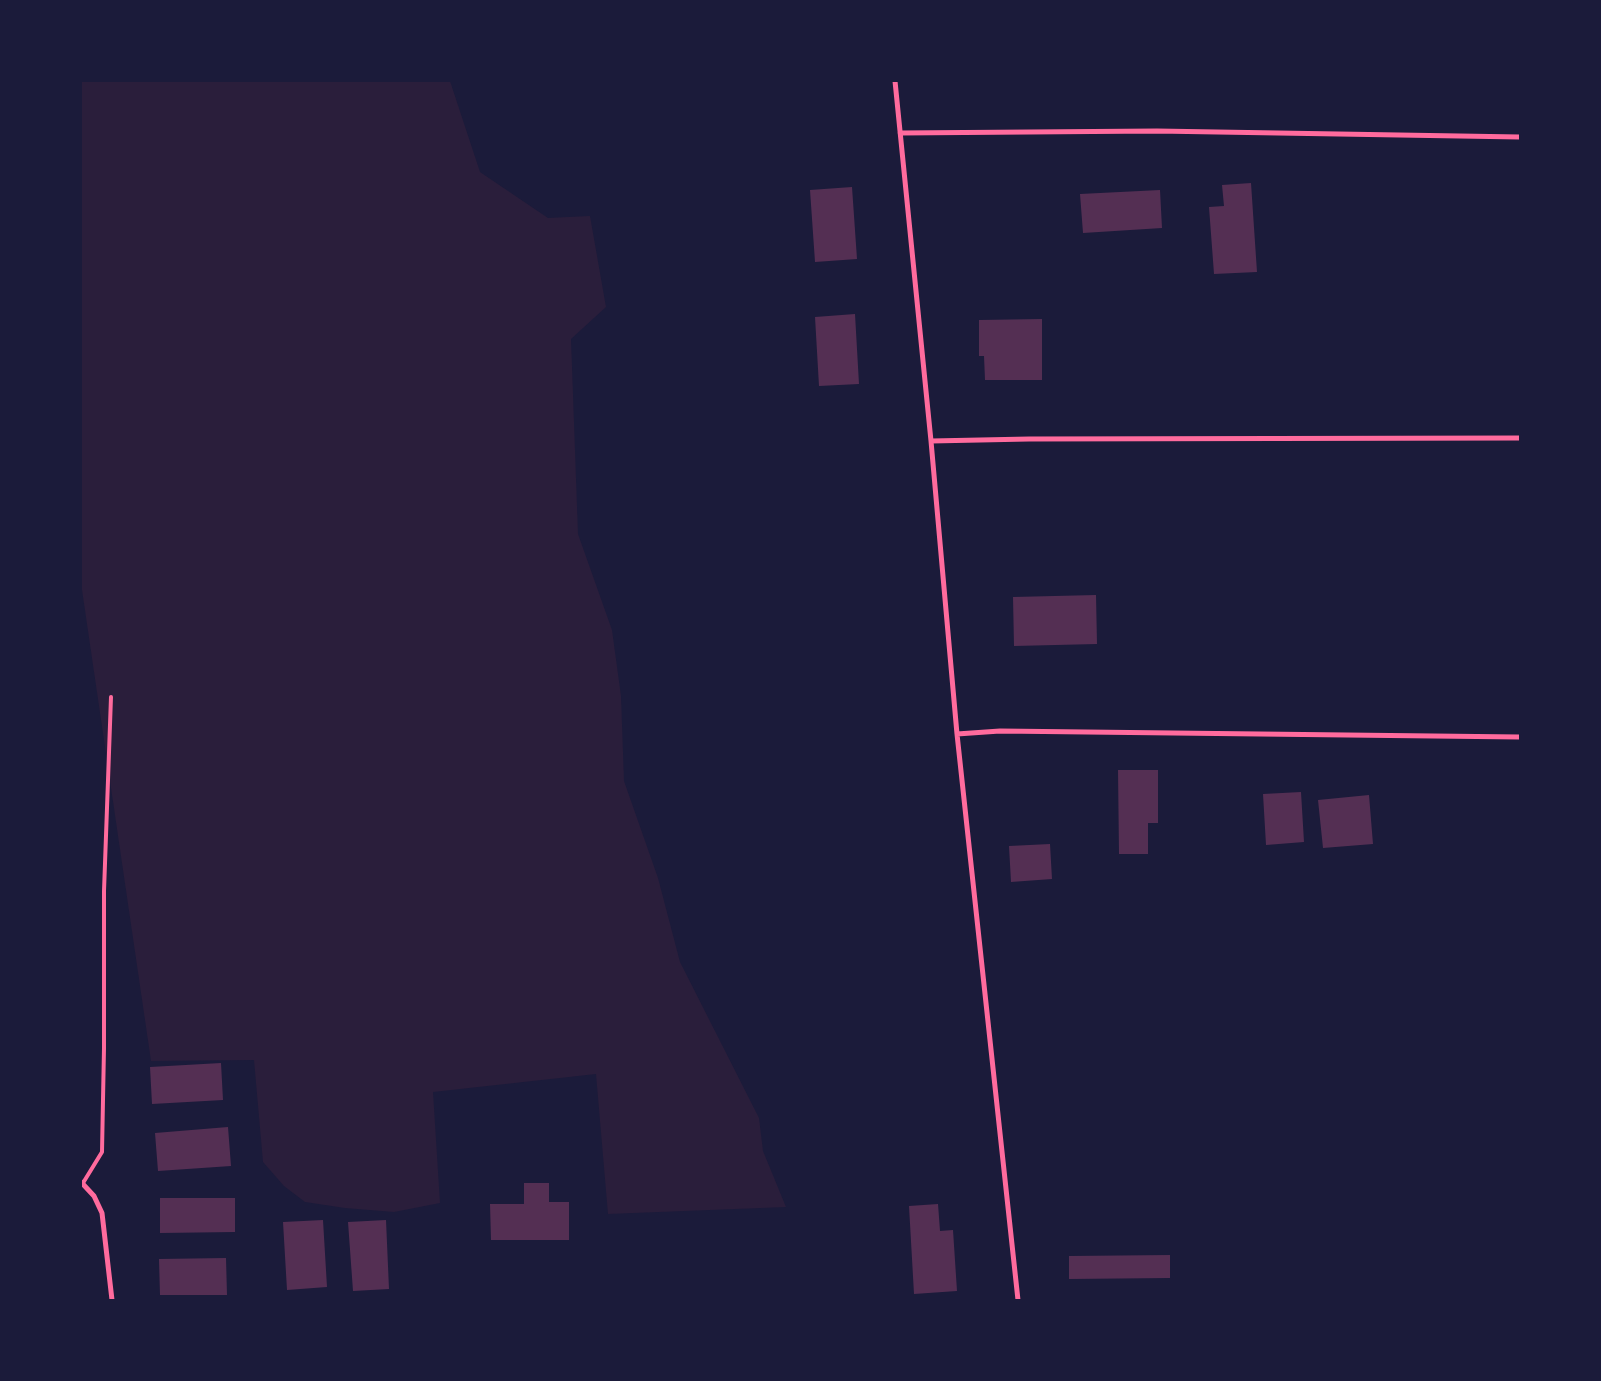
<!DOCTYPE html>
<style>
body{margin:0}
#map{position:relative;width:1601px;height:1381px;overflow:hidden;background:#1b1b3a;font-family:Lora,serif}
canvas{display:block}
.frame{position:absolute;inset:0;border:82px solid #1b1b3a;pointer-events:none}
</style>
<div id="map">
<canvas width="1601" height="1381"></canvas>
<div class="frame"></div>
</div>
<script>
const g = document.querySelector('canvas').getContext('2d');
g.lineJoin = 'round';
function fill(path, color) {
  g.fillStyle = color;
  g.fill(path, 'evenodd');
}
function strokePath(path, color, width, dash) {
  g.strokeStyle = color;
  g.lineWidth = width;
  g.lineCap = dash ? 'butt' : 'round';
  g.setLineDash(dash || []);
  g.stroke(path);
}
const green = new Path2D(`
 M81,81H450L480,172L548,218L590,216L606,307L571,339L578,534L612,630L621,696L624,781L658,878L680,962L759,1118L763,1151L786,1207L608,1214L596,1074L433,1092L440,1203L394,1212L345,1208L305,1202L284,1186L263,1162L254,1060L151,1061L81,583Z`);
const building = new Path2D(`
 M1251,183L1257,272L1214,274L1209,207L1224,206L1222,185Z
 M852,187L857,259L815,262L810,190Z
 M1160,190L1162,228L1083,233L1080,194Z
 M855,314L859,384L819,386L815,317Z
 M1042,319V380H985L984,356H979V320Z
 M1096,595L1097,644L1014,646L1013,597Z
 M1118,770H1158V823H1148V854H1119Z
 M1301,792L1304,842L1266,845L1263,794Z
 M1369,795L1373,844L1323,848L1318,800Z
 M1050,844L1052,879L1011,882L1009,846Z
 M221,1063L223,1100L152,1104L150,1067Z
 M228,1127L231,1166L158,1171L155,1133Z
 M524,1183H549V1202H569V1240H491L490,1204H524Z
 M160,1198H235V1232L160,1233Z
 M938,1204L940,1231L953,1230L957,1291L914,1294L909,1206Z
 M323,1220L327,1287L287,1290L283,1222Z
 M386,1220L389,1289L353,1291L348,1222Z
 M1170,1255V1278L1069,1279V1256Z
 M226,1258L227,1295H160L159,1259Z`);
const service = new Path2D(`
 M83,1183L102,1152L104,1048V891L111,697`);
const minor = new Path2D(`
 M895,81L931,441L957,734L1018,1300
 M900,133L1157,131L1520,137
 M931,441L1029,439L1520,438
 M957,734L1000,731L1520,737
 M81,1182L94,1196L102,1213L112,1300`);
fill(green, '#2a1e3b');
fill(building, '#542f53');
strokePath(service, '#ff6b9d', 4);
strokePath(minor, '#ff6b9d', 5);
</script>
